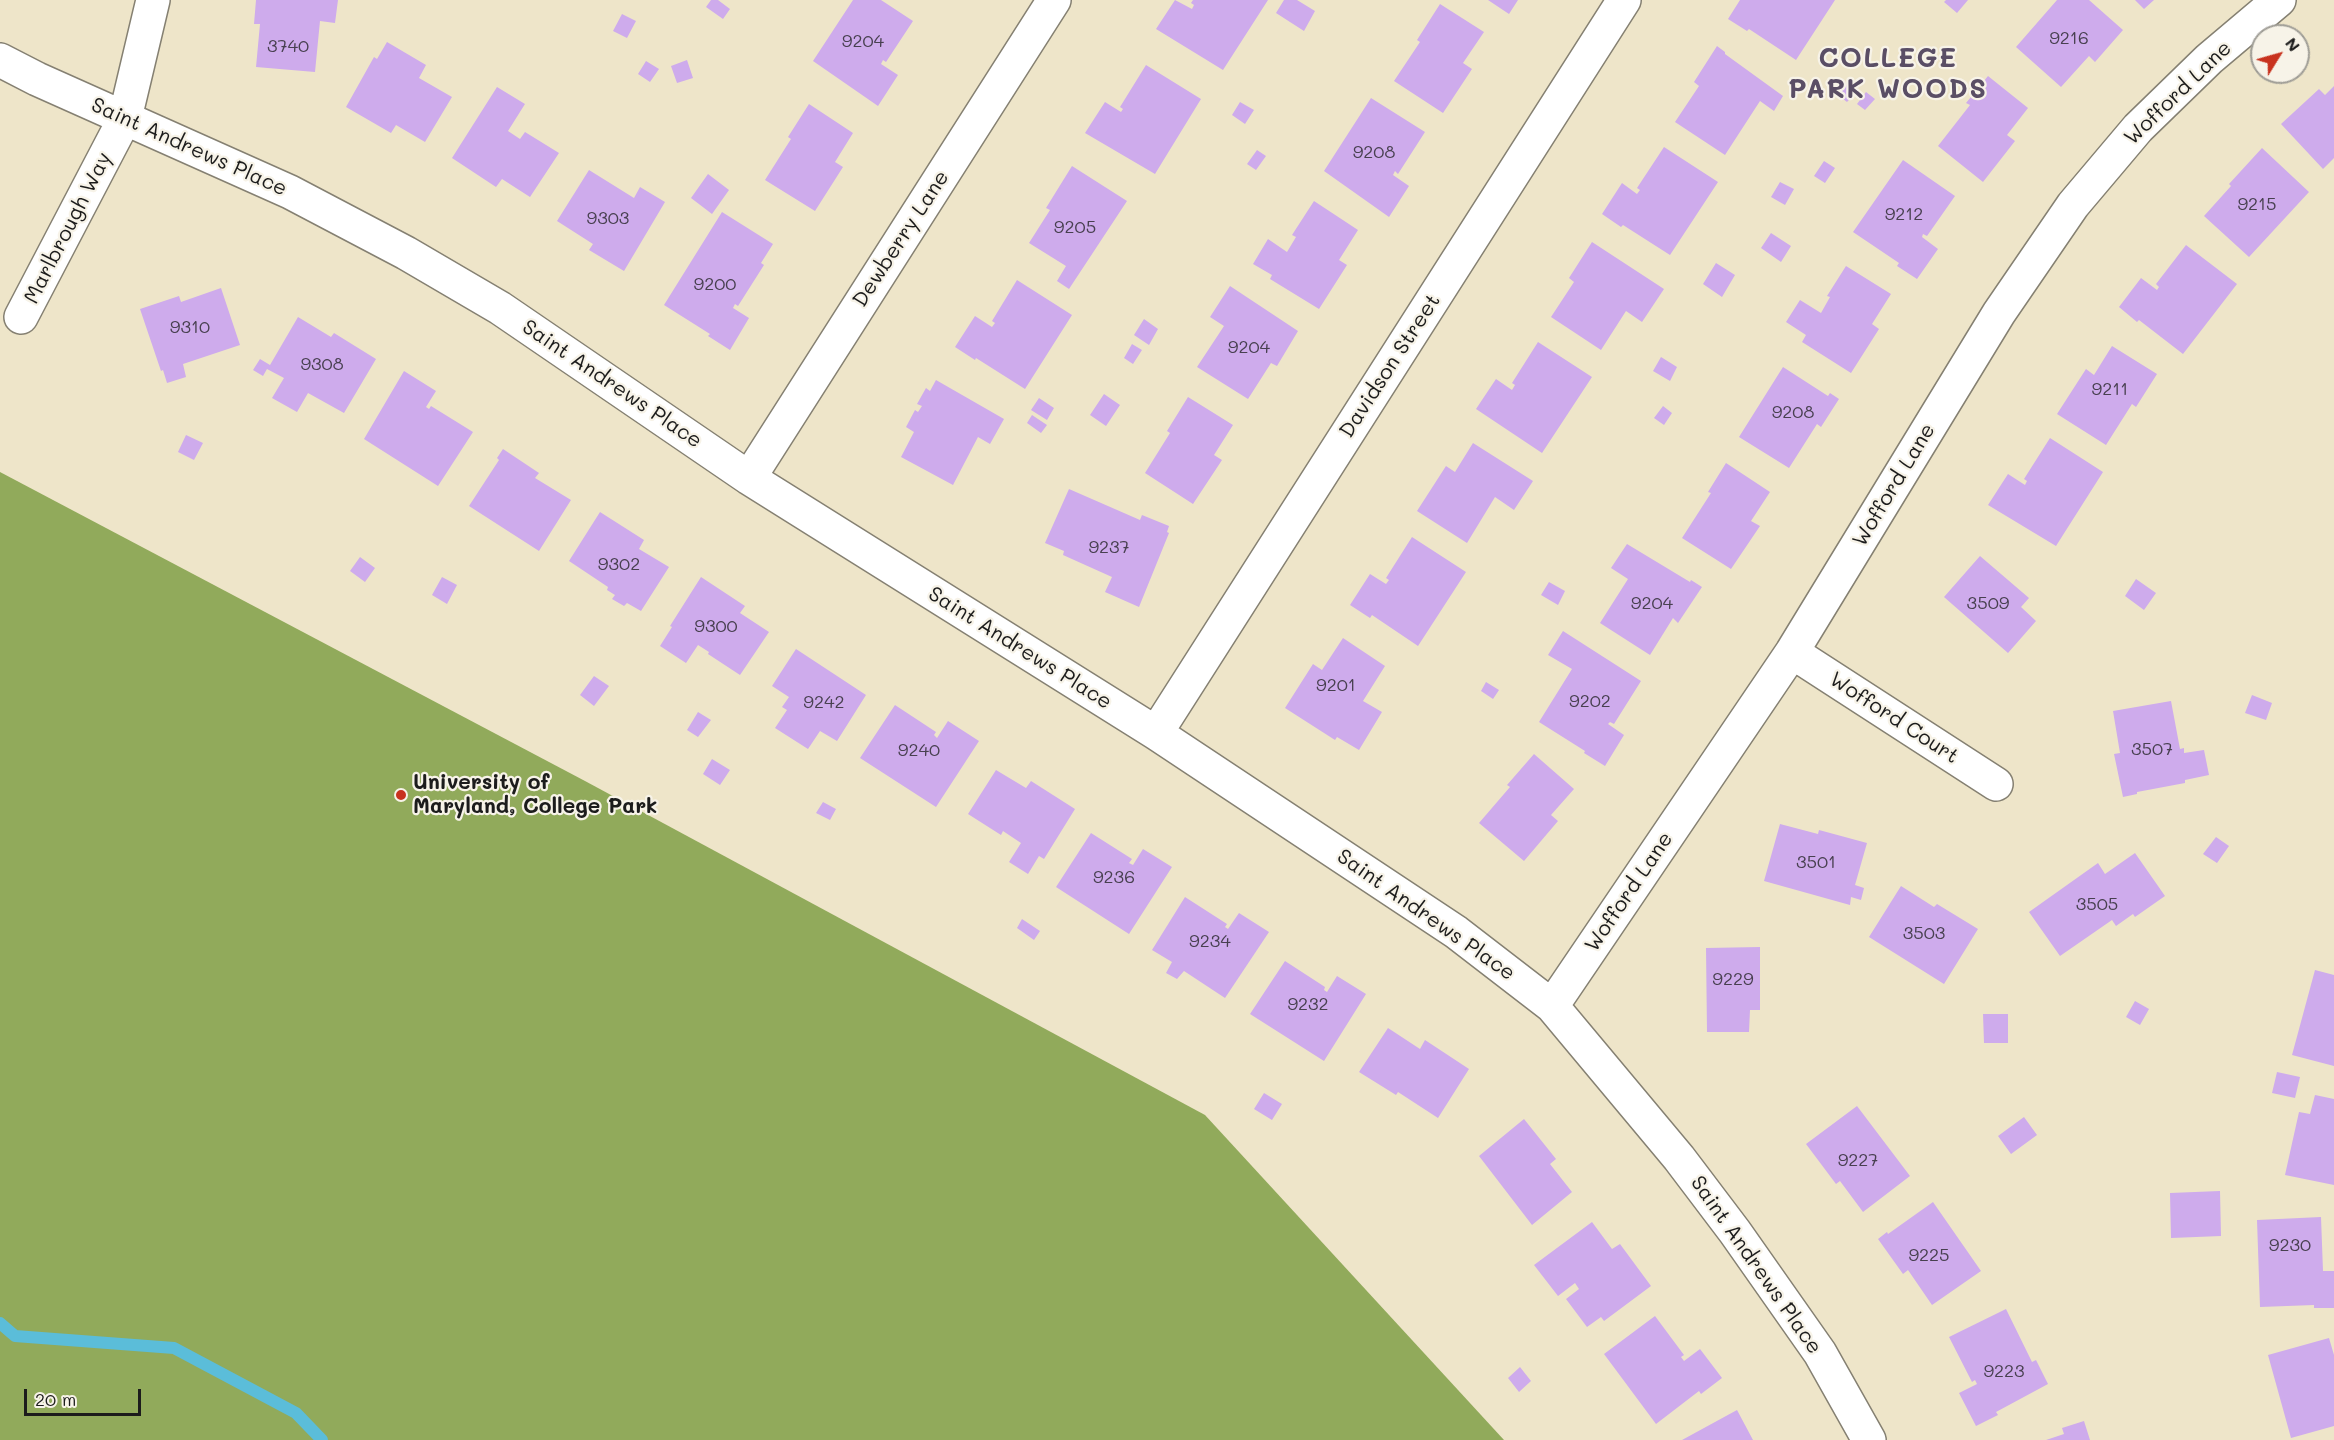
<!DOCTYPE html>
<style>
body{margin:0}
#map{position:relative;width:2334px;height:1440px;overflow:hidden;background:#eee5c9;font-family:Mali,sans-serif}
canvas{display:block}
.north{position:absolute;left:2250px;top:24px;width:60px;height:60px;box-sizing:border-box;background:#f7f3e8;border:2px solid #9f9d96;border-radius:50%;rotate:53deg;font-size:16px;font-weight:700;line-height:24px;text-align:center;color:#1c1c1c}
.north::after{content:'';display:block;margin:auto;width:21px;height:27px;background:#c8321e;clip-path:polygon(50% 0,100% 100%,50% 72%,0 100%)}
.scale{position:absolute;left:24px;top:1389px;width:117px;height:27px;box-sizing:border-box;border:3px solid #1c1c1c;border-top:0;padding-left:8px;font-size:18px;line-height:21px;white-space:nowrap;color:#1c1c1c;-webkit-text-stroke:4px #f7f3e8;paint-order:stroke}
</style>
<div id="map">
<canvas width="2334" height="1440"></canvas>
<div class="north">N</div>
<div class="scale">20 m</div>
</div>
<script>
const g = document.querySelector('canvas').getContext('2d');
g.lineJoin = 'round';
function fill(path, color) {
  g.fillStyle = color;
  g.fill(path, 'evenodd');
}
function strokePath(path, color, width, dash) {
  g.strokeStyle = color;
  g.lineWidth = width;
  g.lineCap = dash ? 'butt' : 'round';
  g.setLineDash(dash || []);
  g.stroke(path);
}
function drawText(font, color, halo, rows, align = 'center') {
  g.font = font + ' Mali,sans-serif';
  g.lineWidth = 4.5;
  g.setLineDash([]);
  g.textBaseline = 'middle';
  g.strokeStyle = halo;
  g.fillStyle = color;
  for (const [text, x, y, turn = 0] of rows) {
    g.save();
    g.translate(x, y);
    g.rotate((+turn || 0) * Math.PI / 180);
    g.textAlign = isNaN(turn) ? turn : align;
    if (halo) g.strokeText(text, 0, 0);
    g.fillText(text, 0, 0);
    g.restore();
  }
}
const forest = new Path2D(`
 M0,472L585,781L1205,1115L1504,1440H0Z`);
const stream = new Path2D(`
 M0,1323L15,1336L174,1348L296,1413L322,1440`);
const building = new Path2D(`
 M256,0H338L335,23L320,21L315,72L256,67L260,24H254Z
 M711,0H718L730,9L723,19L706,7Z
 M853,0H881L913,21L886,62L883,60L881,64L898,75L878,106L813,61Z
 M1175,0L1192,9L1194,5L1191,3L1193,0H1268L1223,70L1156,29Z
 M1284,0H1297L1315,11L1304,31L1276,13Z
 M1488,0H1518L1509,14Z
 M1740,0H1835L1796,60L1749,29L1747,31L1728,19Z
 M1946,0H1968L1957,13L1944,2Z
 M2057,0H2089L2123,30L2095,62L2089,56L2061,87L2016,47Z
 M2135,0H2154L2144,9Z
 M1440,4L1484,32L1463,63L1472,69L1443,113L1394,81L1420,42L1417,40Z
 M622,14L636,21L627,38L613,31Z
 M387,42L426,65L419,78L452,97L425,142L396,125L391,133L346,107L374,57L377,59Z
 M1717,46L1725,52V54L1783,96L1774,111L1760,101L1725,155L1675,122L1699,86L1694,82Z
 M687,60L693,78L677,83L671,66Z
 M646,61L659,69L650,82L638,74Z
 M1146,65L1201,99L1155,174L1085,133L1105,102L1121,112L1123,109L1120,107Z
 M1988,76L2028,108L2007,135L2015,141L1983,182L1938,146L1970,105L1966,103Z
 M1847,85L1856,92L1847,102L1838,95Z
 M2334,86V158L2323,169L2281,124L2319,89L2325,95Z
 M497,87L525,104L508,131L520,139L525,132L559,153L530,197L502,179L496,187L452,158Z
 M1866,92L1875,99L1865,110L1857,104Z
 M1371,98L1425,132L1398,174L1395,171L1393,175L1409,186L1389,217L1324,171Z
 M1240,102L1254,110L1245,124L1232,115Z
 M809,104L853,133L835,162L843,167L815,211L765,180L791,139L788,137Z
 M1664,147L1718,182L1670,255L1623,225L1621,227L1602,214L1622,183L1637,194L1640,190L1637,188Z
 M2262,148L2309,192L2249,257L2204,216L2231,186L2229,184Z
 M1257,150L1266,156L1256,170L1247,164Z
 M1903,160L1955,196L1927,236L1923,234L1922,237L1938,249L1917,279L1897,266L1899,263L1853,232Z
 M1824,161L1835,168L1825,183L1814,176Z
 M1072,166L1127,201L1069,289L1057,281L1066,266L1029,243L1050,210L1046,208Z
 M589,170L634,198L640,187L665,202L624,271L589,250L593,244L557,221Z
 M708,174L729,190L712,214L691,198Z
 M1780,182L1794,189L1785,205L1771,197Z
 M1314,201L1358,230L1339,260L1347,265L1319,309L1270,279L1272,275L1253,264L1268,239L1287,252L1296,237L1292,235Z
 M722,212L773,244L761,263L764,265L738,306L735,304L733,308L749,318L730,350L708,336L710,334L664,305Z
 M1771,233L1791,246L1781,262L1761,248Z
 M1592,242L1664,289L1642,322L1626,311L1601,350L1551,317L1574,282L1569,278Z
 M2186,245L2237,284L2183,354L2139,320L2137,322L2119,307L2141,278L2157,290L2159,287L2156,284Z
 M1716,263L1735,275L1722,297L1703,284Z
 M1846,266L1891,294L1872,324L1879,329L1851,373L1802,342L1806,335L1786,322L1800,300L1821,313L1830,297L1827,296Z
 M1017,280L1072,315L1025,389L976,358L975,360L955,347L975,316L992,327L995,323L992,321Z
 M1230,286L1298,331L1277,366L1271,363L1248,399L1197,367L1224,326L1210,317Z
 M221,288L240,345L183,364L186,377L167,383L163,370L161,371L140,309L179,296L181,302Z
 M298,317L331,337L334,333L376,359L344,413L308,393L297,412L272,398L284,378L267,369L263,376L253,370L260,359L270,365Z
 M1144,319L1158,329L1149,345L1134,335Z
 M1538,342L1592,377L1542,453L1476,409L1496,379L1512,390L1515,385L1512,383Z
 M1132,344L1142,350L1133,364L1124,358Z
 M2112,346L2157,374L2136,407L2132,404L2106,445L2057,414L2086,369L2094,375Z
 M1661,357L1677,367L1670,381L1653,371Z
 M1783,367L1828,396L1830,393L1839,399L1821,427L1817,424L1789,468L1739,437Z
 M404,371L436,391L426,407L429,409L431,406L473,432L438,486L364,439Z
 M936,380L1004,419L990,444L978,437L953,485L901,457L914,432L906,427L915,410L918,412L922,406L917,404L926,388L930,391Z
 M1104,394L1120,405L1106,426L1090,415Z
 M1188,397L1233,425L1214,455L1222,460L1193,504L1145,473L1170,433L1167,431Z
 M1039,398L1054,408L1047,420L1031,410Z
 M1663,406L1672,413L1664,425L1654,418Z
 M1032,415L1047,425L1041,433L1027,423Z
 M186,435L203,443L194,460L178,452Z
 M2050,438L2103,472L2056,546L1988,505L2008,474L2025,485L2027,481L2024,479Z
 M1473,443L1533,481L1514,510L1495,497L1467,543L1417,511L1446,466L1455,472Z
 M503,449L539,473L535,478L571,500L539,551L469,506L499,460L497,458Z
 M1726,463L1770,492L1751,521L1760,526L1731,569L1682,538L1711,493L1708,492Z
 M1069,489L1140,520L1142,515L1169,526L1167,532L1169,533L1139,607L1105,592L1112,577L1063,555L1064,551L1045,543Z
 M600,512L644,540L639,549L669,567L641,611L627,603L624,606L612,599L615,595L607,590L608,587L569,561Z
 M1412,537L1466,572L1418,646L1372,615L1370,618L1350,605L1370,574L1386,584L1389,580L1386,578Z
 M1627,544L1690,582L1691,580L1702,587L1678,623L1673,618L1650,655L1600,623L1628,579L1611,568Z
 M1980,556L2029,598L2021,607L2036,621L2008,653L1944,597Z
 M360,557L375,568L365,582L350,571Z
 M442,577L457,585L447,604L432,595Z
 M701,577L745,606L740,613L769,632L740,675L708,654L709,652L698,645L686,663L660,646L672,627L670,626Z
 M2136,579L2156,593L2144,610L2125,596Z
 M1549,582L1565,591L1558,605L1541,595Z
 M1563,631L1641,681L1614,724L1610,722L1608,724L1624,735L1605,766L1584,753L1585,751L1539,722L1572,669L1548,655Z
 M1343,638L1385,666L1363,701L1382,712L1359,750L1337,737L1335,740L1285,708L1313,664L1322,670Z
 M796,649L866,695L837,741L820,731L808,749L775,728L787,710L782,707L789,697L772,686Z
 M594,676L609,686L594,706L580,695Z
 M1486,682L1499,690L1493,699L1481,691Z
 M2252,695L2272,703L2266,720L2245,713Z
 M2171,701L2180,749L2184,748V753L2204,750L2209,775L2185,780V783L2137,792V794L2123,797L2114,754L2120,753L2113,711Z
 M895,705L936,732L934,735L937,738L948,721L979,741L936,807L860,758Z
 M698,712L711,720L698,737L687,730Z
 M1534,754L1574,789L1551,815L1558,821L1524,861L1479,823L1510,787L1507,785Z
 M712,759L730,770L720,785L703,774Z
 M996,770L1026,788L1031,781L1075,809L1044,859L1039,856L1028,874L1009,862L1021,843L1003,831L1001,835L968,814Z
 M823,802L836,809L830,820L816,813Z
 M1780,824L1818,834L1819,830L1867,843L1855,885L1864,888L1861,900L1851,897L1850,905L1764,881Z
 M1091,833L1132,859L1129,863L1133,865L1143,849L1172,867L1129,934L1056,887Z
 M2216,837L2229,846L2217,863L2203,854Z
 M2135,853L2165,896L2135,917L2133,914L2116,926L2112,920L2060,956L2029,912L2098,863L2105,874Z
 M1901,886L1934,907L1937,904L1978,929L1944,984L1869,937Z
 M1185,897L1227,924L1225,927L1228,929L1239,913L1269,932L1225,998L1184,971L1177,979L1166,973L1172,962L1152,950Z
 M1022,919L1040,931L1034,940L1017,928Z
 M1760,947V1010H1750L1749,1032H1707L1706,948Z
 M1285,961L1325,987L1324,990L1327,992L1337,976L1366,994L1324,1061L1250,1014Z
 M2315,970L2334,975V1066L2292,1055Z
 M2135,1001L2149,1009L2140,1025L2126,1017Z
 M1983,1014H2008V1043H1984Z
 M1388,1028L1420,1049L1425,1040L1469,1069L1438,1118L1398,1092L1396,1095L1359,1072Z
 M2277,1072L2300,1077L2295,1098L2272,1093Z
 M1264,1093L1282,1104L1272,1120L1254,1109Z
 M2315,1095L2334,1099V1185L2285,1175L2299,1112L2310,1114Z
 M1857,1106L1910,1176L1863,1212L1840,1181L1836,1184L1806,1144Z
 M2024,1117L2037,1135L2011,1154L1998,1136Z
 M1524,1119L1556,1159L1550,1164L1572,1192L1532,1225L1479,1156Z
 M2220,1191L2221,1236L2171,1238L2170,1193Z
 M1933,1202L1981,1271L1932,1305L1908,1270L1903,1274L1878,1239L1887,1232L1888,1234Z
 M2321,1217L2323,1271H2334V1308H2314V1305L2260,1307L2257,1220Z
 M1592,1222L1612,1249L1620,1244L1651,1286L1604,1321L1601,1317L1587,1327L1566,1299L1579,1289L1575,1283L1558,1296L1534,1265Z
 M2006,1309L2032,1362L2036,1360L2048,1384L1996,1412L1998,1415L1976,1426L1959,1393L1977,1384L1975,1380L1972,1382L1949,1337Z
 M1655,1316L1684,1355L1681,1357L1684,1361L1700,1349L1722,1378L1701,1394L1699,1391L1656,1424L1604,1354Z
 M2329,1338L2334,1355V1426L2291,1438L2268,1355Z
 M1520,1367L1531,1381L1519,1392L1508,1378Z
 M1737,1410L1753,1440H1682Z
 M2084,1421L2090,1440H2046L2064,1434L2062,1428Z`);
const street = new Path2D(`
 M0,60L37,79L290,192L406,253L500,308L749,478L1156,733L1456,932L1552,1006L1679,1158L1735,1232L1820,1353L1869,1440
 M21,317L125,118L153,0
 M749,478L1054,0
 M1792,652L1996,784
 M1156,733L1624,0
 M1552,1006L1792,652L1999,313L2073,205L2138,128L2209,59L2279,0`);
const markers = [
 [401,795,6,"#c8321e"]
];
const numberNames = [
 ["9216",2069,38],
 ["9204",863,41],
 ["3740",288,46],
 ["9208",1374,152],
 ["9215",2257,204],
 ["9212",1904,214],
 ["9303",608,218],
 ["9205",1075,227],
 ["9200",715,284],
 ["9310",190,327],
 ["9204",1249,347],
 ["9308",322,364],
 ["9211",2110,389],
 ["9208",1793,412],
 ["9237",1109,547],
 ["9302",619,564],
 ["9204",1652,603],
 ["3509",1988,603],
 ["9300",716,626],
 ["9201",1336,685],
 ["9202",1590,701],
 ["9242",824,702],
 ["3507",2152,749],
 ["9240",919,750],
 ["3501",1816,862],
 ["9236",1114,877],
 ["3505",2097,904],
 ["3503",1924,933],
 ["9234",1210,941],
 ["9229",1733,979],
 ["9232",1308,1004],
 ["9227",1858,1160],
 ["9230",2290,1245],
 ["9225",1929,1255],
 ["9223",2004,1371]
];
const streetNames = [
 ["Wofford Lane",2178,93,-44],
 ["Saint Andrews Place",189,147,24],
 ["Marlbrough Way",68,228,-63],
 ["Dewberry Lane",901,239,-57],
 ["Davidson Street",1390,366,-57],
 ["Saint Andrews Place",612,384,34],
 ["Wofford Lane",1894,485,-59],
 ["Saint Andrews Place",1020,648,32],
 ["Wofford Court",1894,718,33],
 ["Wofford Lane",1629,892,-56],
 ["Saint Andrews Place",1426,915,35],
 ["Saint Andrews Place",1756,1265,55]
];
const poiNames = [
 ["University of",413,783],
 ["Maryland, College Park",413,807]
];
const districtNames = [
 ["COLLEGE",1888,59],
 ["PARK WOODS",1888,90]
];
fill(forest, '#91aa5b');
strokePath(stream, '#5bbdd9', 12);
fill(building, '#ceabec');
strokePath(street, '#858072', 36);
strokePath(street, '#fff', 33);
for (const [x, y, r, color] of markers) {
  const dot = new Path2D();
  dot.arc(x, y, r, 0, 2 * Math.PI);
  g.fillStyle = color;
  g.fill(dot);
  strokePath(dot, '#f7f3e8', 2);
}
drawText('18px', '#484050', null, numberNames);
drawText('21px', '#1c1c1c', '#f7f3e8', streetNames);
drawText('bold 21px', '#1c1c1c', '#f7f3e8', poiNames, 'left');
g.letterSpacing = '1.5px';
drawText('bold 27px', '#5a4e65', '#f7f3e8', districtNames);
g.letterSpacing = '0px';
</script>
